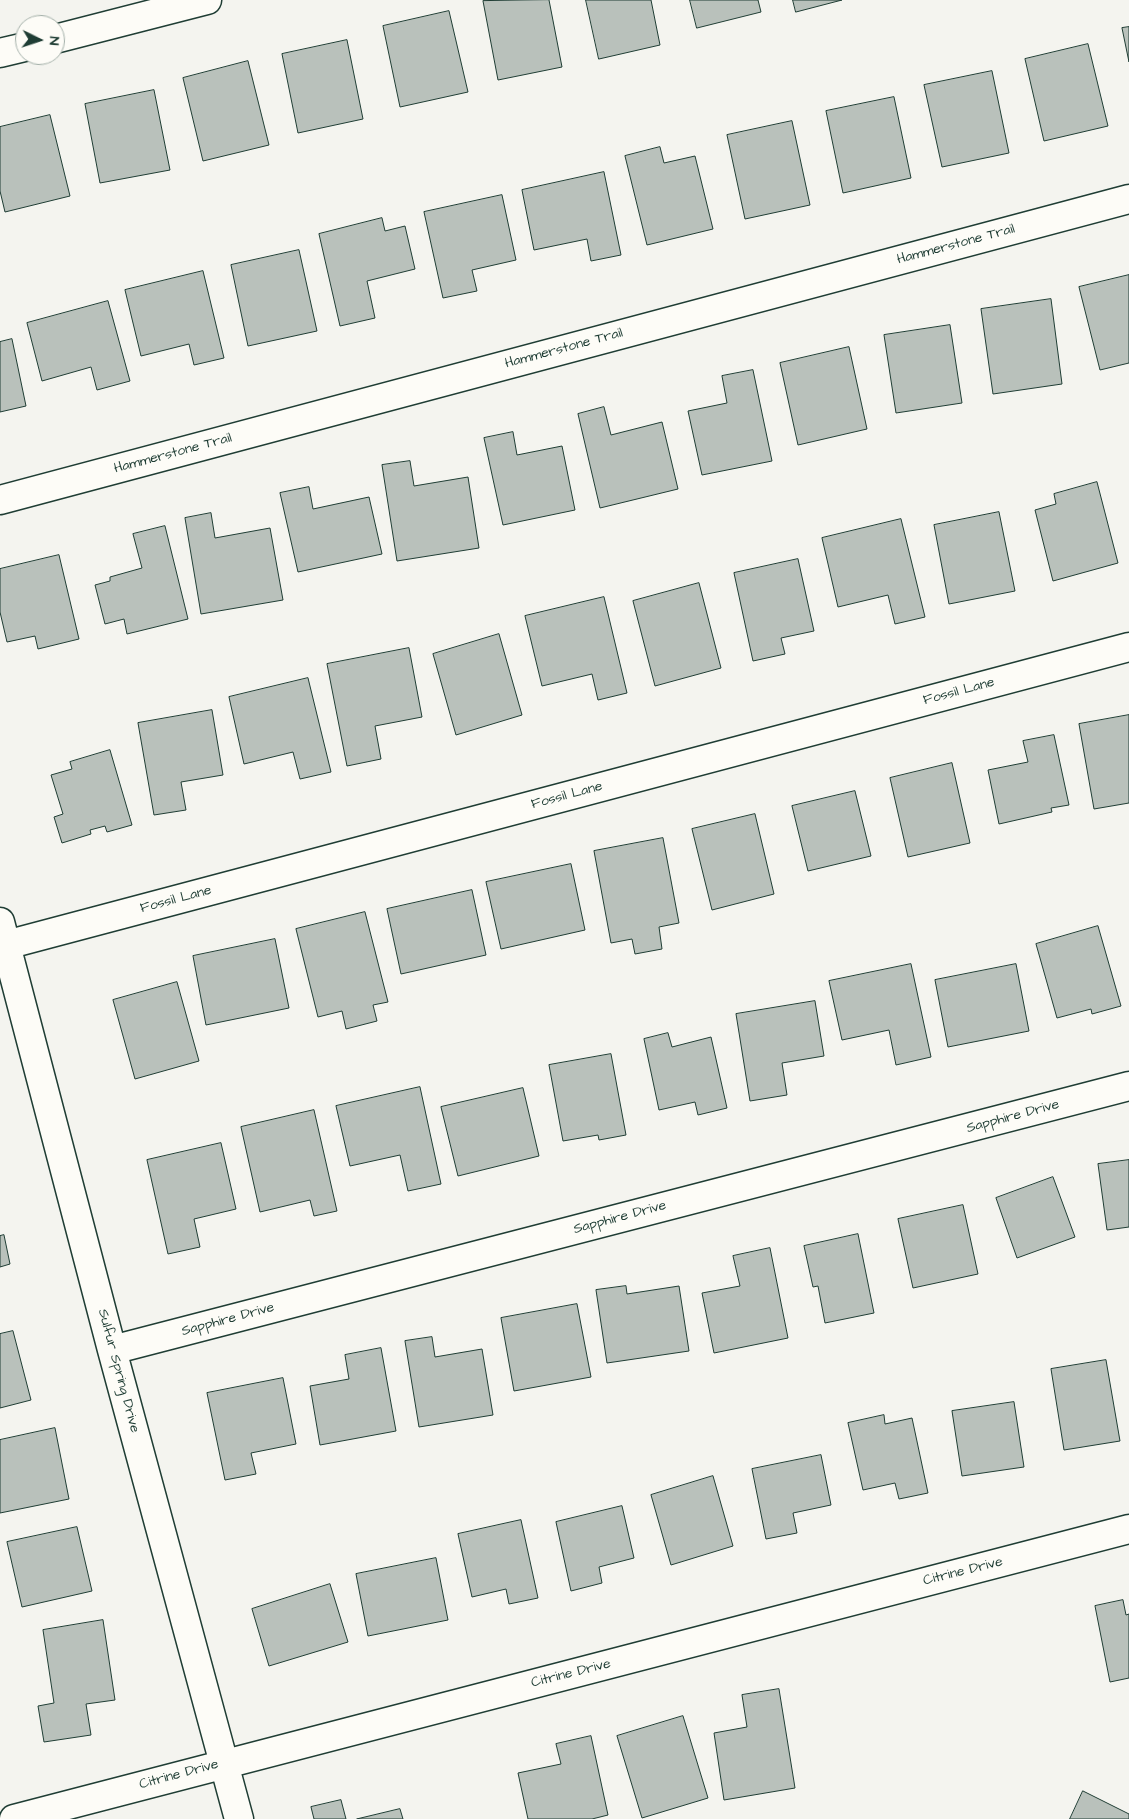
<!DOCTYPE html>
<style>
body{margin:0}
#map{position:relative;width:1129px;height:1819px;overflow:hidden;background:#f4f4ef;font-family:"Architects Daughter",sans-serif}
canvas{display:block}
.north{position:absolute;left:15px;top:15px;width:50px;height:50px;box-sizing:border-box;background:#fdfcf7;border:1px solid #a4b0a9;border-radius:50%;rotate:94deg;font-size:14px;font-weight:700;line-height:20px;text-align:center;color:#1f3d34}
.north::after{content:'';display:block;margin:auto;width:18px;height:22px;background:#1f3d34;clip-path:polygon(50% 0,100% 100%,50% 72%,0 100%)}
</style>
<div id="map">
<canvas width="1129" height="1819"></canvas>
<div class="north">N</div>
</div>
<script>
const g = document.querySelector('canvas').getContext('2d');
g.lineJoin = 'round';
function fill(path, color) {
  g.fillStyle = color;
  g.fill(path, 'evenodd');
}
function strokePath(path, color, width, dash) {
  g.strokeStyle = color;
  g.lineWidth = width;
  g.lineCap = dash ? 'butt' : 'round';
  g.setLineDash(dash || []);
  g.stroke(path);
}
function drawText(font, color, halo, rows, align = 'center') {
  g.font = font + ' "Architects Daughter",sans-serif';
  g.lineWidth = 5;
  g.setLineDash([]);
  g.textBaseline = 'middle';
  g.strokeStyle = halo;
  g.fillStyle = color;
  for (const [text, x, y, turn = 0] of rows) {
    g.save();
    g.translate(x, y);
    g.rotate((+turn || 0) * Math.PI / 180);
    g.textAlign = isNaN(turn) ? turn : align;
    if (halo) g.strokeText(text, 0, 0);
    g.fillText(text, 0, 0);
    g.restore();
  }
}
const building = new Path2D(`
 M549,0L562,67L498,80L483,1Z
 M586,0H651L660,45L599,59Z
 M690,0H758L761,12L697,28Z
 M793,0H842L796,12Z
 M449,11L468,92L400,107L383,26Z
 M1129,27V62L1122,28Z
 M347,40L363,119L298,133L282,54Z
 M1088,44L1108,126L1044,141L1025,59Z
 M248,61L269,145L203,161L183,78Z
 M992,71L1009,153L942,167L924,85Z
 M154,90L170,170L100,183L85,104Z
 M894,97L911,178L843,193L826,111Z
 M50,115L70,196L5,212L0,191V127Z
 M792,121L810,205L745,219L727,135Z
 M660,147L664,163L695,156L713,229L647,245L625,156Z
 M604,172L621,255L591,261L587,239L534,250L522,190Z
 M502,195L516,260L472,270L477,291L443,298L424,212Z
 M382,218L385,231L405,226L415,269L367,281L375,318L340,326L319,234Z
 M299,250L317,331L248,346L231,265Z
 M203,271L224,358L194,365L189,344L141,356L125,290Z
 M1129,275V363L1100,370L1079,287Z
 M1051,299L1062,384L993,394L981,309Z
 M108,301L130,381L97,390L91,367L42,381L27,323Z
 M950,325L962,403L896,413L884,335Z
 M12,339L26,406L0,412V342Z
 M849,347L867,429L798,445L780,363Z
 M753,370L772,461L702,475L688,411L727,403L722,376Z
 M604,407L611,435L662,422L678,489L600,508L578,414Z
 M513,432L517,455L562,446L575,510L503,525L484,438Z
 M410,461L414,486L468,477L479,548L397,561L382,465Z
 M1097,482L1118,563L1053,581L1035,510L1056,504L1054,494Z
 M309,487L313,509L369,497L382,554L298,572L280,493Z
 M999,512L1015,591L949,604L934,525Z
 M211,513L215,538L270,528L283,600L201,614L185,518Z
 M901,519L925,617L895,624L888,595L838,607L822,538Z
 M165,526L188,619L127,634L124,619L105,624L95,585L110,581V577L142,568L133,534Z
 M59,555L79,639L38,649L35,636L7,642L0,612V569Z
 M798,559L814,631L781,638L785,654L753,661L734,573Z
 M699,583L721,668L655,686L633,601Z
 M604,597L627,693L598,700L592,674L542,686L525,616Z
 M499,634L522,715L456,735L433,654Z
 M409,648L422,717L375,726L381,759L347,766L327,664Z
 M308,678L331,772L300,779L293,752L244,764L229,697Z
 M212,710L223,775L181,782L186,810L154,815L138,723Z
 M1129,715V803L1094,809L1079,724Z
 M1054,735L1069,805L1051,808L1052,812L999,824L988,770L1028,762L1023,741Z
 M110,750L132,825L107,832L105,826L90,830L91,834L62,843L54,817L63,814L51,775L72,769L70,762Z
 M952,763L970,843L908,857L890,778Z
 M855,791L871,856L808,871L792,806Z
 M755,814L774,894L712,910L692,829Z
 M663,838L679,923L659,927L662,949L635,954L632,939L611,943L594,851Z
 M571,864L585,930L501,949L486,882Z
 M472,890L486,955L401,974L387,909Z
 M365,912L388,1002L373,1005L377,1021L346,1029L342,1011L318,1017L296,929Z
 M1098,926L1121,1006L1092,1014L1091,1009L1057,1018L1036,944Z
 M275,939L289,1008L206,1025L193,956Z
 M911,964L931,1057L896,1065L889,1030L842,1040L829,981Z
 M1016,964L1029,1031L948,1047L935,980Z
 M177,982L199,1061L135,1079L113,1000Z
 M815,1001L824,1056L782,1063L787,1095L750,1101L736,1014Z
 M668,1033L672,1047L711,1037L727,1108L698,1115L695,1102L659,1110L644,1039Z
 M611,1054L626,1135L599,1140L598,1135L563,1141L549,1065Z
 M420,1087L441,1184L408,1191L400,1155L350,1166L336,1106Z
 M523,1088L539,1156L458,1176L441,1107Z
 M314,1110L337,1211L314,1216L310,1200L260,1212L241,1127Z
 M221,1143L236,1209L194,1219L200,1247L168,1254L147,1160Z
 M1129,1160V1227L1107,1230L1098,1164Z
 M1053,1177L1075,1237L1017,1258L996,1198Z
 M963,1205L978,1274L913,1288L898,1219Z
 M858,1234L874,1313L825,1323L818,1286L813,1287L804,1246Z
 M4,1235L10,1264L0,1267V1236Z
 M770,1248L788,1338L714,1353L702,1293L740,1286L733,1256Z
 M626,1286L627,1294L679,1286L689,1351L607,1363L596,1290Z
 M577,1304L591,1377L514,1391L501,1318Z
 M13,1331L31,1400L0,1408V1334Z
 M432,1337L435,1357L482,1349L493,1415L419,1427L405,1341Z
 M381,1348L396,1431L320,1445L310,1386L349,1379L345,1355Z
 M1106,1360L1120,1441L1064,1450L1051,1369Z
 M283,1378L296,1444L251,1453L256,1474L225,1480L207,1393Z
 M1014,1402L1024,1467L962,1476L952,1411Z
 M884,1415L885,1424L912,1418L928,1493L899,1499L895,1483L863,1490L848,1423Z
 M55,1428L69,1499L0,1513V1440Z
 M821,1455L831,1505L793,1513L797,1533L766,1539L752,1469Z
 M713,1476L733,1546L671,1565L651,1495Z
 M622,1506L634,1558L599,1567L602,1583L571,1591L556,1522Z
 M521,1520L538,1598L509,1604L506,1589L472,1597L458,1534Z
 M77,1527L92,1591L22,1607L7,1542Z
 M436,1558L448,1620L368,1636L356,1574Z
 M330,1584L348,1642L269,1666L252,1609Z
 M1123,1600L1126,1615L1129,1614V1678L1110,1682L1095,1606Z
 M103,1620L115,1700L86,1704L91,1735L44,1742L38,1706L54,1703L43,1630Z
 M779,1689L795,1788L724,1800L714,1733L747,1727L742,1695Z
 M683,1716L708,1798L642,1818L617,1736Z
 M591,1736L608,1815L592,1819H528L518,1773L561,1764L556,1744Z
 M1083,1791L1129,1814V1819H1070Z
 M341,1800L346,1819H314L311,1807Z
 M400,1809L403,1819H357Z`);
const minor = new Path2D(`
 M55,39L207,0
 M0,53L25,47
 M0,500L1129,199
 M0,922L112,1350L239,1819
 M6,945L1129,647
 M112,1350L1129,1086
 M14,1819L1129,1529`);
const streetNames = [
 ["Hammerstone Trail",956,245,-15],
 ["Hammerstone Trail",564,349,-15],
 ["Hammerstone Trail",173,454,-15],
 ["Fossil Lane",959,692,-15],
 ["Fossil Lane",567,796,-15],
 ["Fossil Lane",176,900,-15],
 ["Sapphire Drive",1013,1117,-15],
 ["Sapphire Drive",620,1218,-15],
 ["Sapphire Drive",228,1320,-15],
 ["Sulfur Spring Drive",118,1371,75],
 ["Citrine Drive",963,1572,-14],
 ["Citrine Drive",571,1674,-14],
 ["Citrine Drive",179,1775,-15]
];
fill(building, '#b9c1bb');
strokePath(building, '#1f3d34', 1);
strokePath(minor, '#1f3d34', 31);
strokePath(minor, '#fdfcf7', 28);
drawText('14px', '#1f3d34', '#fdfcf7', streetNames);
</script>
